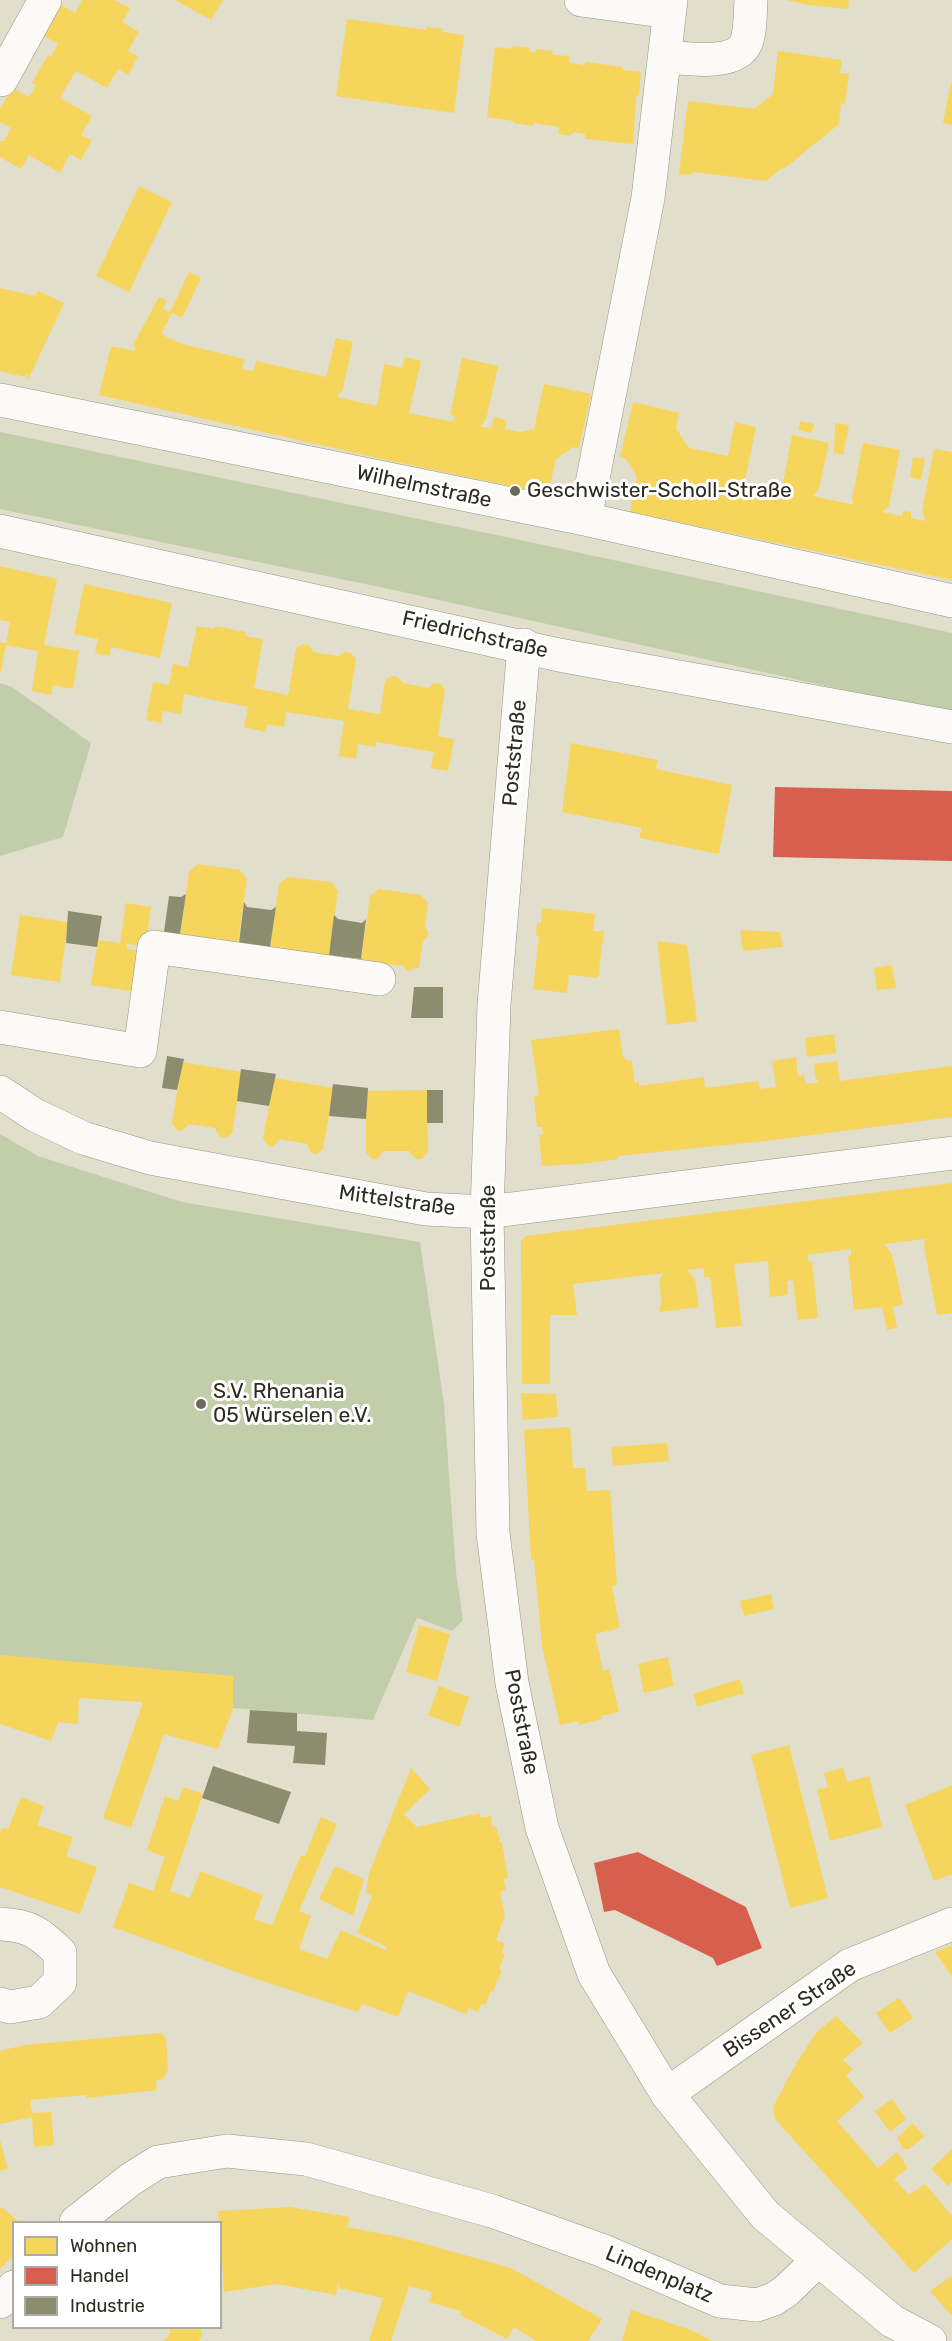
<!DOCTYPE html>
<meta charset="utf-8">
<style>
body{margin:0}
#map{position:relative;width:952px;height:2341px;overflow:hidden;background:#e2decc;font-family:Rubik,sans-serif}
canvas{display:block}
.legend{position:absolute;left:12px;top:2221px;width:210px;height:108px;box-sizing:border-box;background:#fff;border:2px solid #abaaa5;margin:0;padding:8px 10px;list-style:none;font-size:18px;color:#2d2a1e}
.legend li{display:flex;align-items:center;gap:12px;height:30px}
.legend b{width:30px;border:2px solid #abaaa5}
</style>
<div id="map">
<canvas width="952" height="2341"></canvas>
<ul class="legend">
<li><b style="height:16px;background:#f6d55c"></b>Wohnen</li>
<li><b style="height:16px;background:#d6604d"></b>Handel</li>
<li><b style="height:16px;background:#8c8c6e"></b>Industrie</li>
</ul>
</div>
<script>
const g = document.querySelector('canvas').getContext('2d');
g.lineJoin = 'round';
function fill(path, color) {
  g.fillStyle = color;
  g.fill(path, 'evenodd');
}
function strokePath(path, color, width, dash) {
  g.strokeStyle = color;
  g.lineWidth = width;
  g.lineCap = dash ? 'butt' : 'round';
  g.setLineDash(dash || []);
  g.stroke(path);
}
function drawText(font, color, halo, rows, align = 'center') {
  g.font = font + ' Rubik,sans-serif';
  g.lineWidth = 6;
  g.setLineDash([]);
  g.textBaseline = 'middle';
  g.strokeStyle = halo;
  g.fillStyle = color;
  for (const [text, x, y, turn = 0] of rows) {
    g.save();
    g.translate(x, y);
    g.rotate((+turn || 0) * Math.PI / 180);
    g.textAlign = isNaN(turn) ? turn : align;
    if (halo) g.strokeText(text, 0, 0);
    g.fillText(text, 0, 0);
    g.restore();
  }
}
const green = new Path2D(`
 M0,432L525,541L952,633V714L394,590L0,509Z
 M0,683L12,687L91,743L63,837L0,856Z
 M0,1134L38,1156L182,1202L420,1242L444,1404L456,1572L463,1620L452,1631L417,1618L373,1720L233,1708L0,1692Z`);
const homes = new Path2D(`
 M82,0H114L130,8L122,22L139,32L128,51L138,56L128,75L118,69L107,88L76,71L60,98L92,116L81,135L92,140L81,160L70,154L60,173L29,155L21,169L0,157V141H4L11,128L0,122V109L12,88L29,97L36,85L32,83L48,55L51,57L58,44L42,35L59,4L75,13Z
 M175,0H223L211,20Z
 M787,0H849L848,9L808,5Z
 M347,19L427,30V27L444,29L443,32L464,35L454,113L336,96Z
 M513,46L530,48V52H536V49L553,51L552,55L570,56L569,63L585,65L586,62L623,67V70L641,72L639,95L636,97L633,144L585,139V134L574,132L569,136L558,134L559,127L534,123L533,126L513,123V121L487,117L495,47L512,49Z
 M778,51L842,60L840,73L849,74L845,104L841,103L839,124L784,169L782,168L766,181L694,172L690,175L679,174L688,101L754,109L773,94Z
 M951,82H952V125L943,123Z
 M139,186L172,202L129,292L96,276Z
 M189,272L201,278L182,318L172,313L161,334L179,343L244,359L242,369L254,371L256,361L326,377L336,338L353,342L343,389L337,397L377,406L384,364L402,368L404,357L421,361L409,413L453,422L455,416L450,415L462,358L498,366L487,416L481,427L491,428L494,417L507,420L505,429L520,432L534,429L544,384L591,394L579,449L573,447L556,459L548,494L382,459L99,395L111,346L135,351L134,343L159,297L167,301L163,309L170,312Z
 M0,288L35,296L38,291L64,303L28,380L26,379L28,375L26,374L25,377L0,371Z
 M633,402L679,413L676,428L689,448L728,456L735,422L756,427L746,476L742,481L765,486L784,490L783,483L792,435L829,443L819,489L813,496L854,505L852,498L863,443L900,450L889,506L882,512L902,516L903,511L911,512V518L926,521L922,511L934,449L952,452V580L630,512L637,477L626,459L620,457Z
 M800,421L814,424L812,433L798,430Z
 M835,423L849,425L843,455L834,453Z
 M913,457L925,459L921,480L910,477Z
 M0,566L57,579L44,645L79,651L73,689L53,685L51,695L32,691L38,651L6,645L10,622L0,620Z
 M84,584L172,603L160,658L111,647L109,656L95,653L98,639L74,634Z
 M197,626L215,629V626L246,632L245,636L263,639L254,688L288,695L296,649L302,644L309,645L313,652L338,656L345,652L351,653L356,659L348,709L380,714L385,681L391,676L398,677L403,683L428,688L434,683L441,684L445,690L438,736L454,739L448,771L431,768L434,752L376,742V747L358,744L356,759L339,756L344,721L286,712L284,727L267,724L265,732L244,727L248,707L184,694L181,714L163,711L161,723L146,720L153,682L169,685L173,664L188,667Z
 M0,642L6,643L1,672H0Z
 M571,743L658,760L656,769L732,785L719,854L639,838L642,828L562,812Z
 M198,864L240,870L247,879L238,943L180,935L189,871Z
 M288,877L331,882L338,891L329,955L270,948L279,884Z
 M379,889L421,895L428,903L425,927L428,932L427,938L423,941L419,968H414L408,972L403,966L361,960L370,896Z
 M126,903L151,907L145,947L127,944V949L144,952L138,992L91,985L98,940L120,943Z
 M542,908L595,914L593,931H604L598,978L569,975L567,993L533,989L539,936L536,935L537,923H541Z
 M20,915L68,922L60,982L11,975Z
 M740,930L780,932L783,947L743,951Z
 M657,941L687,945L697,1021L667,1025Z
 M892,965L896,988L877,990L874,968Z
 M619,1029L623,1057L628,1061H632L635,1083L639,1082V1086L704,1077L705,1088L758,1081L760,1089L776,1087L772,1061L796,1057L798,1076L804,1075L805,1084L819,1082L815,1078L814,1064L837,1061L840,1081L952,1066V1117L766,1141L618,1156V1159L581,1164L542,1166L539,1135L543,1134L542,1127H537L534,1096L539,1095L531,1040Z
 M834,1034L836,1053L807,1057L805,1038Z
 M182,1062L242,1072L232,1134L226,1138L220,1137L215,1128L189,1124L182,1131L177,1130L172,1123Z
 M274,1078L334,1088L323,1149L317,1154L311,1153L307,1144L280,1139L273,1147L268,1146L263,1139Z
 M427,1090L428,1153L421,1159H416L410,1153V1151H383L378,1159H372L366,1153V1091Z
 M952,1183V1313L937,1315L924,1247L925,1239L884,1244L892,1254L903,1304L893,1307L897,1328L887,1330L882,1307L854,1310L848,1256L851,1255V1249L807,1255L808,1260L812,1262L818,1318L798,1320L793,1280L787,1281L788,1295L770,1297L768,1261L734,1264L742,1326L716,1328L710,1277H704V1268L687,1270L695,1279L699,1307L660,1312V1305H662L659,1281L663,1273L573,1284L577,1315H550V1384H522L521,1242L525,1236Z
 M521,1393L556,1394L558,1417L523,1420Z
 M570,1427L573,1468H585L587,1491L610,1490L617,1585L612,1586L620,1628L595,1634L603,1671L609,1669L619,1712L601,1716L602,1719L579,1725L578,1721L560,1725L542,1646L534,1560H531L524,1430Z
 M667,1443L669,1461L613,1466L611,1447Z
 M771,1594L774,1609L744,1616L740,1601Z
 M419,1625L450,1634L437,1681L406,1672Z
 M0,1655L233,1676V1708L218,1749L164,1734L131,1828L103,1818L143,1702L79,1698L78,1724L58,1722L51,1741L0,1724Z
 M668,1657L674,1686L644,1693L638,1664Z
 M740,1679L744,1693L697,1707L693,1694Z
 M439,1686L469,1697L459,1727L428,1715Z
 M789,1745L828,1898L790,1908L751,1755Z
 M411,1768L430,1789L404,1814L417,1827L480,1813L481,1818L491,1816L492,1827L496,1826L500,1842H502L508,1878L504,1879L506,1890L500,1892L505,1916L496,1940L505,1944L501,1953L505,1954L499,1969L502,1970L493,1992L491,1991L485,2005L481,2004L478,2012L469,2008L466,2014L408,1991L398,2017L362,2004L358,2012L253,1978L113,1927L129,1883L153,1891L165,1857L147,1850L165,1796L178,1801L183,1787L203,1794L170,1891L190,1898L200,1871L263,1895L254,1919L272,1925L301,1855L305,1856L321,1817L337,1824L299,1911L311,1916L299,1949L327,1959L341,1930L386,1950L387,1947L357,1933L372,1896L366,1893L369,1873Z
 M843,1768L847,1782L869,1776L882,1827L830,1841L817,1790L828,1787L824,1773Z
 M952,1785V1874L934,1881L905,1805Z
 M21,1797L44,1806L37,1825L73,1837L66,1856L97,1867L80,1914L0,1887V1832L2,1828L8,1829Z
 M335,1866L364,1879L353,1916L319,1899Z
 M952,1945V1977L935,1952Z
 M899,1998L913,2018L890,2033L876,2013Z
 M836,2016L863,2043L843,2060L853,2069L846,2075L864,2097L837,2121L878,2168L897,2152L908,2168L894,2179L909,2195L925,2184L952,2216V2239L914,2273L775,2119L773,2107L797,2062L816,2033Z
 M161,2033L166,2038L168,2070L163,2079L156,2081L157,2090L87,2098L86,2095L30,2100L32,2113L51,2112L54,2145L34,2147L32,2117L0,2124V2051L24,2045Z
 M892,2099L906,2119L890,2132L875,2111Z
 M912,2123L925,2136L909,2149H903L897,2138Z
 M0,2140L8,2169L0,2171Z
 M952,2149V2182L948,2186L931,2169Z
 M2,2207L19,2222H14V2255L0,2269V2209Z
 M290,2207L350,2217L347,2227L404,2238L511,2268L602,2319L588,2341H536L514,2327L507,2339L460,2315L461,2311L429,2302L432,2292L409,2286L391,2341H369L383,2298L339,2288L338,2282L336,2295L277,2284L224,2292L220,2222H219L218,2211Z
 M952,2276V2316L930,2291Z
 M631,2310L691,2330L713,2341H622Z
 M170,2328H201L202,2337L199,2341H164L170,2334Z`);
const shops = new Path2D(`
 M775,787L952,791V861L773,857Z
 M638,1852L746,1907L762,1948L717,1966L713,1958L615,1910L604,1912L594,1863Z`);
const industry = new Path2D(`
 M186,894L180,934L164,932L169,896L181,897Z
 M244,902L247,907L271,910L276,907L270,947L239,943Z
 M68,911L102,916L97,947L66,943Z
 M334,915L338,919L362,923L366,919L361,959L329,955Z
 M414,987H443V1018H411Z
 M167,1056L184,1059L177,1090L162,1088Z
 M241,1069L276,1074L269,1106L237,1101Z
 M333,1084L368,1088L366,1119L329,1116Z
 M427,1090H443V1123H427Z
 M250,1710L297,1713V1731L327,1733L325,1765L293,1763L295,1746L247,1743Z
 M213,1766L291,1792L279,1824L202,1798Z`);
const minor = new Path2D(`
 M581,0L669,12
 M665,57C686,58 735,67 746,43C751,31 750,13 751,0
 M1,80L45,0
 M0,400L585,519L952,601
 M585,519L648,198L671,0
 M0,531L559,655L952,727
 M524,645L494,1005L487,1212L493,1533L512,1683L542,1828L594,1974L667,2094L765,2215L892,2321L930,2341
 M0,1027L140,1051L154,947L379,979
 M0,1092L35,1115L83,1138L150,1158L426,1209L487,1212L952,1153
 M0,1924C29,1925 40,1933 60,1953V1982L39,2002L10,2007L0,2004
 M667,2094L850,1965L952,1924
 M76,2222L131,2179L158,2162L227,2151L306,2159L492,2211L601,2250L720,2301L757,2305L774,2299L786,2291L818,2260
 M0,2302L14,2287`);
const markers = [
 [515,491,6,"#6c695b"],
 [201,1404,6,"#6c695b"]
];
const streetNames = [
 ["Wilhelmstraße",424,487,12],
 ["Friedrichstraße",475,635,13],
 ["Poststraße",515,753,-85],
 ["Mittelstraße",397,1201,8],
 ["Poststraße",489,1238,-90],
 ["Poststraße",521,1722,79],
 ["Bissener Straße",790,2010,-34],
 ["Lindenplatz",659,2275,23]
];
const poiNames = [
 ["Geschwister-Scholl-Straße",527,491],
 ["S.V. Rhenania",213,1392],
 ["05 Würselen e.V.",213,1416]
];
fill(green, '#c2ceaa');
fill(homes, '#f6d55c');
fill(shops, '#d6604d');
fill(industry, '#8c8c6e');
strokePath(minor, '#979486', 34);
strokePath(minor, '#fbfaf7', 33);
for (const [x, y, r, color] of markers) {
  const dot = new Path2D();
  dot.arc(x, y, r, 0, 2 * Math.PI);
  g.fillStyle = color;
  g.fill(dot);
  strokePath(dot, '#fff', 2);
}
drawText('21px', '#2d2a1e', '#fff', streetNames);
drawText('21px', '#2d2a1e', '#fff', poiNames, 'left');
</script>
